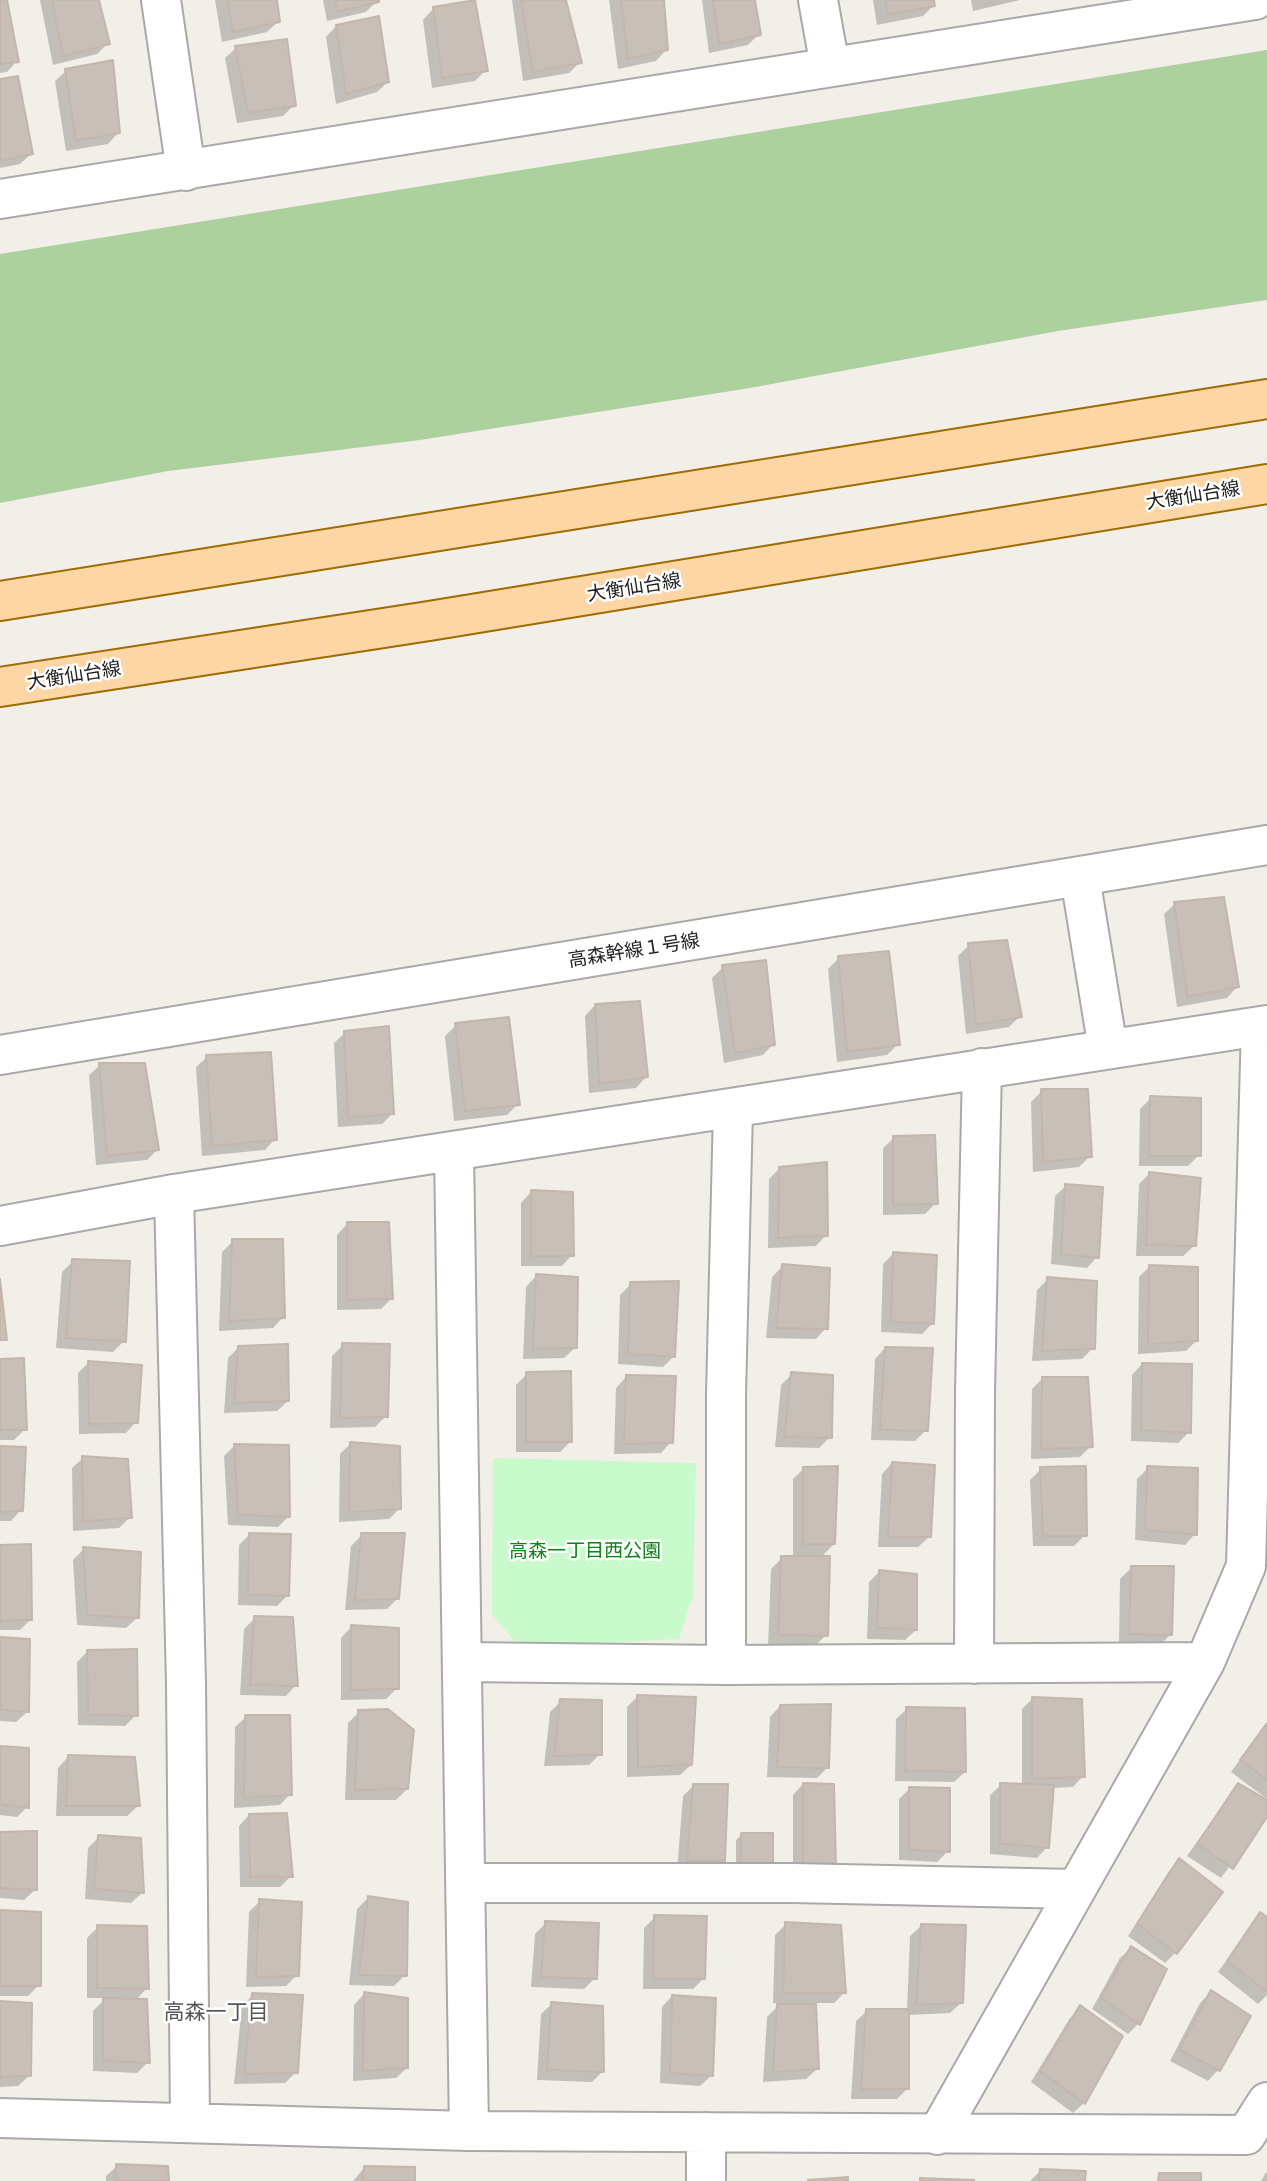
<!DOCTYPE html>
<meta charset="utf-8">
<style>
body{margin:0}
canvas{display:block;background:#f2efe9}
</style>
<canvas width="1267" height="2181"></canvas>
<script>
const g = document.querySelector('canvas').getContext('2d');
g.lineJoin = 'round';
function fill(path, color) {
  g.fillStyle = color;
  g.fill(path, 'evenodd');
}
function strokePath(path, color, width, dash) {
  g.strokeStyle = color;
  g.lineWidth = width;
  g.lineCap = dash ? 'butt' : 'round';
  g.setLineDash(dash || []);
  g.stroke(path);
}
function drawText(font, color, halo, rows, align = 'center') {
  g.font = font + ' "PT Sans","Noto Sans JP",sans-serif';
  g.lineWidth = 5;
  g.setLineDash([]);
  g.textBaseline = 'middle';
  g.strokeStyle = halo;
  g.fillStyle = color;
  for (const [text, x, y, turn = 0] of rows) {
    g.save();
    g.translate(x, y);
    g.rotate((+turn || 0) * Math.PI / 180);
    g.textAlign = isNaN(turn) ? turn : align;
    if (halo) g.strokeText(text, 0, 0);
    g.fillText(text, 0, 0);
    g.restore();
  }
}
const forest = new Path2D(`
 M1267,50V300L1058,331L750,388L420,440L168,471L0,503V254Z`);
const park = new Path2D(`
 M493,1458L696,1463L693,1596L679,1639L519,1647L492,1614Z`);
const shadow = new Path2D(`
 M0,0H5L17,61L7,72L0,73Z
 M40,0H98L108,43L97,54L53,65Z
 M215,0H275L278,22L267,32L222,42Z
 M323,0H377V1L366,12L327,21Z
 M512,0H564L580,62L569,73L523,81Z
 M609,0H662L666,50L656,61L618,69Z
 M702,0H753L759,34L748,45L709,53Z
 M873,0H932L933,6L923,16L877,25Z
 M971,0H1020L973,11Z
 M433,9L486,70L475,81L432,88L423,20Z
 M336,26L388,82L377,92L336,104L326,37Z
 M236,48L294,105L283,116L237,123L225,58Z
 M66,71L118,133L108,144L66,151L55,81Z
 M0,80L31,154L20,164L0,168Z
 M1175,904L1237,987L1227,998L1177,1007L1164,914Z
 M969,945L1020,1016L1009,1027L966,1034L958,956Z
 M839,958L898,1044L887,1055L837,1062L828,969Z
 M723,967L773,1044L763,1055L724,1063L712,978Z
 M595,1005L646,1077L636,1088L589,1093L585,1016Z
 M456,1025L518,1104L507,1115L454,1121L445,1036Z
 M345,1033L393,1113L382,1124L338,1127L334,1043Z
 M207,1057L275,1139L265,1150L202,1156L196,1067Z
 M100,1065L158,1149L147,1160L96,1165L89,1075Z
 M1042,1091L1090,1156L1079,1167L1033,1172L1031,1102Z
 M1151,1098L1199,1155L1188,1166H1139L1140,1109Z
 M894,1138L936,1203L925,1214L883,1215V1148Z
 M780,1168L826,1235L816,1246L768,1248L769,1179Z
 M1150,1173L1194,1246L1183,1256H1136L1139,1184Z
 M1066,1186L1097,1257L1087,1268L1051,1264L1055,1196Z
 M531,1192L572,1255L562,1266H521V1203Z
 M347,1224L392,1298L381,1309L337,1310V1235Z
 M233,1241L283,1317L273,1328L219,1331L222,1252Z
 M893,1254L933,1323L922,1334L881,1332L883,1264Z
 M73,1261L124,1341L113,1352L56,1348L62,1272Z
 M783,1266L826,1328L816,1339L766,1338L772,1277Z
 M1150,1266L1197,1340L1186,1351L1138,1354L1139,1277Z
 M536,1276L575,1348L564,1358L523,1359L526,1287Z
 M1048,1279L1093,1348L1082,1359L1032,1361L1037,1290Z
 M631,1284L674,1356L663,1367L618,1364L620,1295Z
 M343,1345L386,1416L375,1427L330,1428L332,1356Z
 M239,1347L288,1401L277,1411L224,1413L228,1358Z
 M885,1348L926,1430L915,1441L871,1440L875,1359Z
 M0,1361L25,1429L14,1440H0Z
 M89,1362L136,1422L126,1433L79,1434L78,1373Z
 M1142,1364L1189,1432L1178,1443L1131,1441L1132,1375Z
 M527,1374L571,1441L560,1452H516V1385Z
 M792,1374L830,1437L819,1448L775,1447L781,1385Z
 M626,1377L671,1442L661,1453L614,1454L616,1388Z
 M1043,1378L1091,1446L1080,1457L1031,1459L1032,1389Z
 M350,1444L400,1508L389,1519L339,1522L340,1454Z
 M235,1445L288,1517L278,1527L228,1525L224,1456Z
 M0,1448L21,1510L11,1521H0Z
 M83,1458L130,1517L119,1528L73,1531L72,1468Z
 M892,1463L929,1537L918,1547H878L882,1474Z
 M804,1468L834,1544L823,1555H793V1479Z
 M1148,1468L1195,1534L1185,1545L1135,1540L1137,1479Z
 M1041,1469L1085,1535L1074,1546H1033L1030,1480Z
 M250,1534L288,1595L277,1606L238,1605L239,1545Z
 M362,1535L397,1599L387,1609L345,1610L351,1546Z
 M0,1546L31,1619L20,1630H0Z
 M84,1549L137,1618L126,1628L77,1625L73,1560Z
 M782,1558L826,1635L815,1646H768L771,1569Z
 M1131,1568L1171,1634L1160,1645L1119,1644L1120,1579Z
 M879,1572L916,1630L905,1640L867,1639L869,1582Z
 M255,1618L296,1685L286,1696L240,1695L244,1629Z
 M351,1627L397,1688L386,1699L341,1700V1638Z
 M0,1638L27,1712L16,1722L0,1721Z
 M88,1651L136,1715L125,1726L78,1725L77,1662Z
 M637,1697L691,1765L680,1775L627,1777V1707Z
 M1032,1699L1083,1776L1073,1787L1052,1788L1047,1847L1037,1858L990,1854V1795L1001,1785L1022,1786V1709Z
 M561,1701L600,1754L589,1765L544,1766L550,1712Z
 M780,1706L828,1767L817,1778L767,1777L770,1717Z
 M907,1709L965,1772L954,1782L895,1781L896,1719Z
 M359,1712L407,1789L396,1800H345L348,1723Z
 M246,1717L290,1794L280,1805L234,1808L235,1727Z
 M1267,1722V1799L1231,1772Z
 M0,1748L27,1807L17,1817L0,1815Z
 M68,1757L138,1806L127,1816H56L58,1768Z
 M803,1784L834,1869L793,1876V1795Z
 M694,1785L723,1860L712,1871H677L683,1796Z
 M1238,1785L1267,1802V1814L1221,1878L1187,1856Z
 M910,1788L948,1851L937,1862L899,1860V1799Z
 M249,1815L291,1876L280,1887H240L239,1826Z
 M0,1833L35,1890L24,1900L0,1898Z
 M741,1835H771L736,1876V1840Z
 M99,1837L142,1893L131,1903L85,1899L88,1848Z
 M1179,1861L1176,1952L1165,1963L1128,1936L1169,1871Z
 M368,1898L405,1975L394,1986L349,1985L357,1909Z
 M260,1901L297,1975L286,1986L246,1987L249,1912Z
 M0,1912L39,1985L28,1996H0Z
 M1260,1914L1267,1919V1995L1258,2004L1218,1972Z
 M655,1917L704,1978L693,1989H643L644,1928Z
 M546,1923L595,1978L584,1989L531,1987L535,1934Z
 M786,1924L845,1992L834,2003H814L817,2069L806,2079L763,2082L767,2017L781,2003H773L775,1935Z
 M921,1926L961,2003L950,2013L908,2015V2088L897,2099H851L856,2021L867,2011H907L910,1936Z
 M98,1927L147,1988L135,2001L148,2062L137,2073L93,2071V2011L106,1998H87V1938Z
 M1131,1948L1138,2024L1128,2034L1092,2009L1120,1958Z
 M1211,1992L1248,2016L1218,2070L1208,2081L1170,2061L1200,2003Z
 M364,1994L407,2068L396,2078L353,2081L354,2005Z
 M253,1995L296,2072L285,2083L234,2084L242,2006Z
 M672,1996L711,2076L700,2086L660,2083L662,2007Z
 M0,2003L29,2076L18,2086L0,2087Z
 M552,2004L603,2071L592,2082L537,2080L541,2014Z
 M1081,2008L1084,2103L1073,2113L1031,2082L1070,2018Z
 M117,2166L167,2181H106V2176Z
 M364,2168L413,2181H353Z
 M1041,2170L1084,2181H1030Z
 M1267,2172V2181H1261L1265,2174Z`);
const building = new Path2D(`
 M0,0H7L19,62L0,64Z
 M52,0H99L110,44L63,56Z
 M227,0H277L280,22L233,32Z
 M335,0H379V2L337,12Z
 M475,0L488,71L442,78L433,7Z
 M521,0H566L582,63L533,72Z
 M621,0H664L668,50L628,59Z
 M713,0H755L761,35L719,44Z
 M885,0H934L935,6L888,15Z
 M379,16L389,82L346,94L336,25Z
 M287,39L296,106L248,113L235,46Z
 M113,60L120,133L76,141L65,69Z
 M18,76L33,154L0,161V79Z
 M1224,897L1239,987L1187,997L1174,902Z
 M1007,940L1022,1017L976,1025L968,943Z
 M889,951L900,1045L847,1052L838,956Z
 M766,960L775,1045L735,1053L722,965Z
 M640,1001L648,1077L599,1084L595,1004Z
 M509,1017L520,1105L465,1111L455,1023Z
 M389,1026L394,1114L348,1118L344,1031Z
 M271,1052L277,1140L212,1146L206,1055Z
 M99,1063H145L159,1150L107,1156Z
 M1041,1089H1088L1092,1157L1043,1162Z
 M1150,1096L1201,1098V1156H1149Z
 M935,1135L938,1204L893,1205V1136Z
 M827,1162L828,1236L778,1238L779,1167Z
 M1149,1172L1201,1178L1196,1246L1146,1245Z
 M1065,1184L1103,1187L1099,1258L1061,1254Z
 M531,1190L573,1192L574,1256H531Z
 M347,1222H389L393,1299L347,1300Z
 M232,1239H283L285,1318L229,1321Z
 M893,1252L937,1255L934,1324L891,1322Z
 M72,1259L130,1261L126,1342L66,1338Z
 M782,1264L830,1268L828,1329L776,1328Z
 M1149,1265L1198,1267V1341L1148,1344Z
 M536,1274L578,1277L577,1348L533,1349Z
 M1047,1277L1097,1281L1095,1349L1042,1351Z
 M0,1279L7,1340H0Z
 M679,1281L675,1357L628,1354L630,1282Z
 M342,1343L390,1344L388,1417L340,1418Z
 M288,1344L289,1401L234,1403L238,1346Z
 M885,1347L933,1348L928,1431L880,1430Z
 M24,1358L27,1430H0V1359Z
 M88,1361L142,1365L138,1423L89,1424Z
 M1142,1363L1192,1364L1191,1433L1141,1430Z
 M571,1371L572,1442H526V1372Z
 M791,1372L833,1375L832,1438L784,1437Z
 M626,1375L676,1376L673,1443L624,1444Z
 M1042,1377H1088L1093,1447L1041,1449Z
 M350,1442L400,1446L401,1509L349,1512Z
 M234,1444L289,1445L290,1517L238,1515Z
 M0,1446L26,1447L23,1511L0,1512Z
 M82,1456L128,1459L132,1518L83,1521Z
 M892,1462L935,1465L931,1537H888Z
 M838,1466L835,1544H803V1467Z
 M1086,1466L1087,1536H1043L1040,1467Z
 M1147,1466L1198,1468L1197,1535L1145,1530Z
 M249,1533L291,1534L289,1596L248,1595Z
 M361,1533H405L399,1599L355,1600Z
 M31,1544L32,1620L0,1621V1545Z
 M83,1547L141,1552L139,1618L87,1615Z
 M781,1556H830L828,1636L778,1635Z
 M1131,1566H1174L1172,1635L1129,1634Z
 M879,1570L917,1574V1630L877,1628Z
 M254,1616L293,1617L298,1686L250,1685Z
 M351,1625L399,1628V1689L351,1690Z
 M0,1637L30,1639L29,1712L0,1710Z
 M137,1649L138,1716L88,1715L87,1650Z
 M637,1695L696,1697L692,1765L638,1767Z
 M1032,1697L1082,1699L1085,1777L1032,1779Z
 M560,1699L602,1700V1755L554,1756Z
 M831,1704L829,1768L777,1767L780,1705Z
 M906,1707L965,1708L966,1772L905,1771Z
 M388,1709L414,1730L408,1789L355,1790L358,1710Z
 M245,1715H290L292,1795L244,1798Z
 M1267,1723V1780L1240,1760Z
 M0,1746L29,1748V1808L0,1804Z
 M68,1755L135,1757L140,1806H66Z
 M803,1783L834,1784L836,1870L803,1866Z
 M1000,1783L1054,1785L1049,1848L1000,1844Z
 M1238,1783L1267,1800V1817L1233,1869L1197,1844Z
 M693,1784H728L725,1861H687Z
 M909,1787L950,1788V1852L909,1850Z
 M287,1813L293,1877H250L249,1814Z
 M37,1831V1890L0,1888V1832Z
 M741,1833H773V1873L740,1872Z
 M98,1835L141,1838L144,1893L94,1889Z
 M1179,1858L1223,1892L1177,1954L1137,1924Z
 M368,1896L408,1902L407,1976L359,1975Z
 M259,1899L302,1902L299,1976L256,1977Z
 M0,1910L41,1912V1986H0Z
 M1260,1912L1267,1917V1992L1227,1961Z
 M654,1915L707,1916L705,1979H653Z
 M545,1921L599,1923L597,1979L541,1977Z
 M785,1922L841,1925L846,1993H783Z
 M921,1924L966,1925L963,2003L916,2005Z
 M97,1925L147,1926L149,1989L97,1988Z
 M1131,1946L1167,1969L1140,2025L1101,1998Z
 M1211,1990L1251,2016L1220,2071L1179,2050Z
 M364,1992L408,1998V2068L363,2071Z
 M252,1993L303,1995L298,2073L244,2074Z
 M672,1995L716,1998L713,2076L670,2073Z
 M103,1998L147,1999L150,2063L103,2061Z
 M0,2001L32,2003L31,2076L0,2077Z
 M551,2002L603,2006L604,2072L547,2070Z
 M777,2004H816L819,2069L773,2072Z
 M1080,2005L1123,2036L1085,2104L1040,2071Z
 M866,2009H909V2089H861Z
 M116,2164L168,2166L169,2181H116Z
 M364,2166L415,2167V2181H363Z
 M1040,2169L1086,2171L1085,2181H1039Z
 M1159,2173H1201V2181H1158Z
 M848,2177V2181H808V2180Z
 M920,2178L974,2180V2181H920Z`);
const minor = new Path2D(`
 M161,0L186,171
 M818,0L830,67
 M0,199L1255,0
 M1080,877L1108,1049
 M0,1055L1267,845
 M454,1152L469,2131
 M174,1194L186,1683L190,2122
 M0,1226L174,1194L1267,1025
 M462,1662L726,1665L1205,1662
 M974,1664L975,1391L982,1068
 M726,1665V1394L733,1110
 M465,1883H793L1076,1889
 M0,2118L469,2131L1246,2135L1267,2102
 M937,2135L1205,1662L1246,1566L1261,1026
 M706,2181V2132`);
const major = new Path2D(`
 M0,601L1267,399
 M0,687L429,621L1267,484`);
const streetNames = [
 ["大衡仙台線",1193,496,-9],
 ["大衡仙台線",634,588,-9],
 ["大衡仙台線",74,676,-9],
 ["高森幹線１号線",634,951,-9]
];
const parkNames = [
 ["高森一丁目西公園",585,1552]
];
const neighbourhoodNames = [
 ["高森一丁目",216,2013]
];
fill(forest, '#add19e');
fill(park, '#c8facc');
fill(shadow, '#0003');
fill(building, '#c7bfb8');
strokePath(building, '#c4b6ab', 2);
strokePath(minor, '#a9a9a9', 42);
strokePath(major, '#a06b00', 42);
strokePath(minor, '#fff', 38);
strokePath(major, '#fcd6a4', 38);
drawText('19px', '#222', '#fff', streetNames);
drawText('19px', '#0c8416', '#fff', parkNames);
drawText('21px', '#555', '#fff', neighbourhoodNames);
</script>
